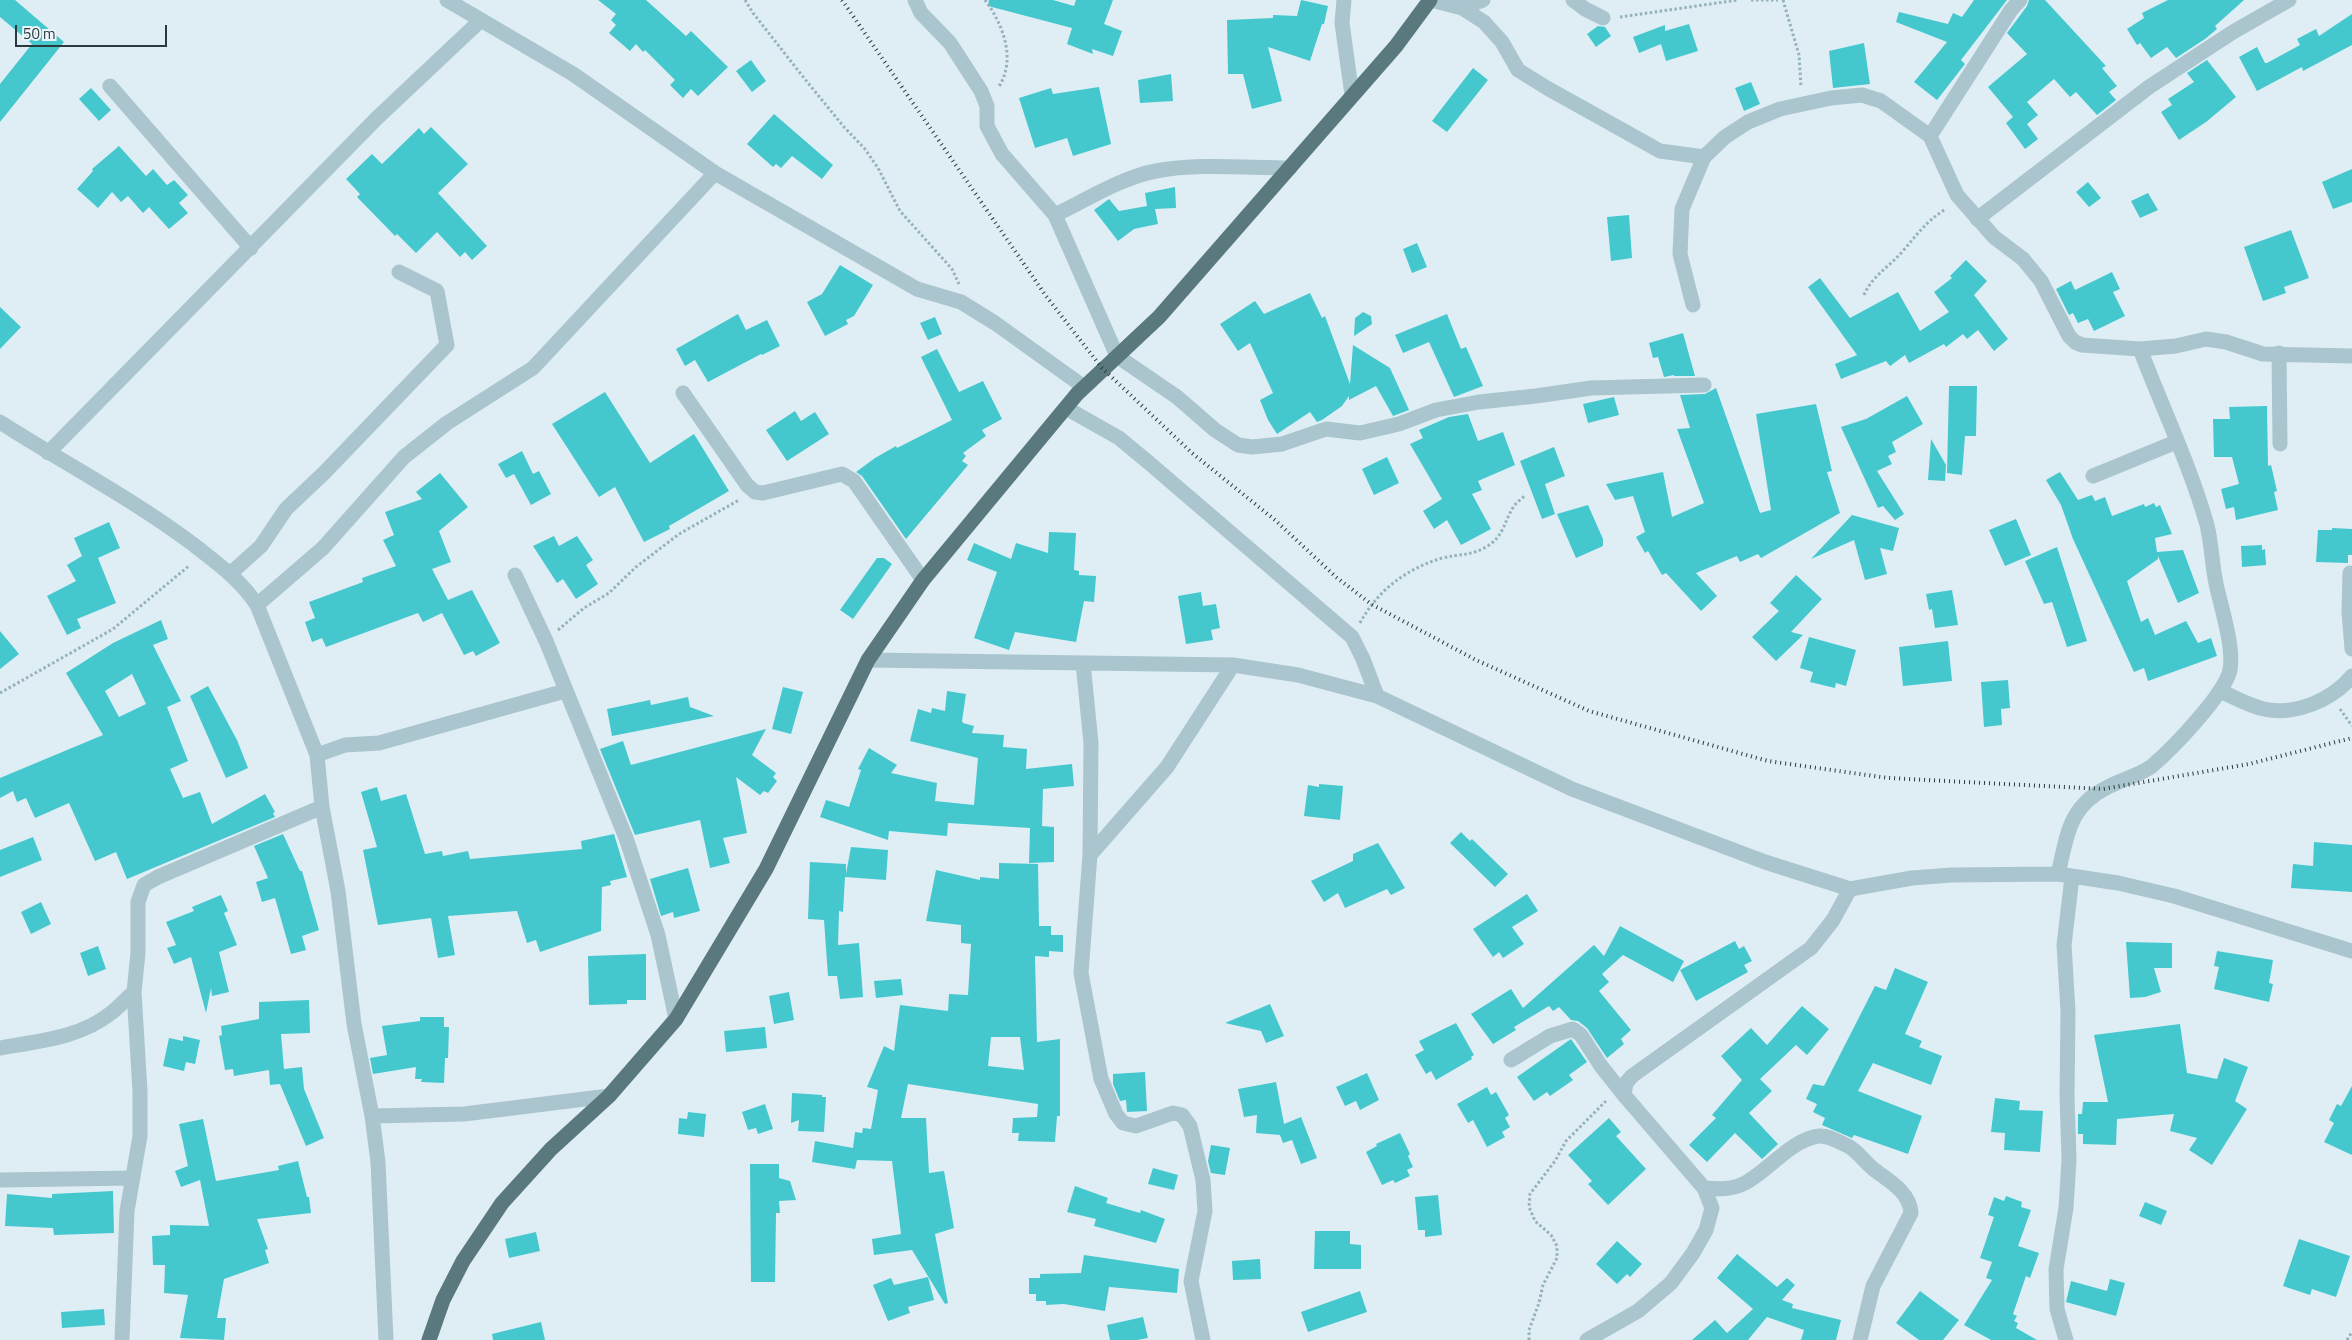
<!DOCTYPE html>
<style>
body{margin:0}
#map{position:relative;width:2352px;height:1340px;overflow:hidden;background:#dfeef5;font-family:"Titillium Web",sans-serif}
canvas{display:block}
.scale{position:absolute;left:15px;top:25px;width:152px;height:22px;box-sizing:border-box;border:2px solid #2a393b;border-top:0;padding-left:6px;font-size:15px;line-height:18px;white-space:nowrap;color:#2a393b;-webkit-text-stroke:4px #edf6fc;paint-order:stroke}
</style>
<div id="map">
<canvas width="2352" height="1340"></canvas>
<div class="scale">50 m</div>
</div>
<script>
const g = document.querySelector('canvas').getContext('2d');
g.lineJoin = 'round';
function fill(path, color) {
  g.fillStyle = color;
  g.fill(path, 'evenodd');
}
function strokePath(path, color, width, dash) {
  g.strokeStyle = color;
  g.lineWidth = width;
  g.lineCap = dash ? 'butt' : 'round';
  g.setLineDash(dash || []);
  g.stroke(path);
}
const building = new Path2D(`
 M0,0H15L64,42L0,122V84L32,44L0,17Z
 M598,0H646L686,36L691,31L728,67L698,96L691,89L683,98L670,85L675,80L645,50L643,52L636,44L630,51L609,33L616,25L611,20L616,14Z
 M989,0H1053L1074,6L1076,0H1113L1104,24L1122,31L1113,56L1092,49L1093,54L1067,44L1072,28L988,6Z
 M1301,0L1328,6L1324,24H1322L1310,61L1268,47L1282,101L1252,109L1243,74H1228L1227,20L1273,18V15L1297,16Z
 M1974,0H2007L1961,60L1965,64L1937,100L1914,82L1947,42L1896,22L1899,12L1948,24L1953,13L1962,17Z
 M2029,0H2045L2106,66L2102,68L2117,86L2109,92L2116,100L2097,115L2076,92L2070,97L2054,79L2027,102L2038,115L2027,124L2038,139L2025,149L2006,123L2013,117L1988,87L2027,54L2007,33L2027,6Z
 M2168,0H2244L2215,26L2217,29L2205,39L2176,58L2167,47L2151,58L2140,43L2137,45L2127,29L2144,18L2142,13Z
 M2352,14V45L2303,71L2302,67L2257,91L2239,57L2257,47L2265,63H2267L2300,45L2297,39L2316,29L2319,36Z
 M1689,24L1698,51L1666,61L1661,44L1639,53L1633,37L1665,25V31Z
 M1598,26L1605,27L1611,36L1596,47L1587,34Z
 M1864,43L1870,84L1833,88L1829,51Z
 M751,60L766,81L752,92L736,71Z
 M2207,60L2236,97L2206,122L2179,140L2161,112L2172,105L2168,99L2194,82L2187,73Z
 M1473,68L1488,80L1447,132L1432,121Z
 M1171,74L1173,101L1140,103L1138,80Z
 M1751,82L1760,104L1744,111L1735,88Z
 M1099,87L1111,144L1073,156L1067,138L1035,148L1019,98L1051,88L1053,94Z
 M91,88L111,110L99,121L79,99Z
 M774,114L833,165L822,179L792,156L781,168L776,164L773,167L747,144Z
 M431,127L468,164L438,193L487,246L472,260L465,252L460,257L437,232L416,253L397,234L395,236L357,197L360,194L346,179L372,154L382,164L419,128L424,134Z
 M119,146L146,176L153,169L167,185L174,180L188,195L179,203L188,213L169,229L149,207L143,213L128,196L121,202L112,192L98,208L77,189L93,171L92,169Z
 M2352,169V202L2333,209L2322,182Z
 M2088,182L2101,198L2089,207L2076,192Z
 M1175,187L1176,208L1155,209L1158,224L1134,229L1118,241L1094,210L1109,199L1119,211L1147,206L1145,193Z
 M2148,193L2158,210L2140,218L2131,201Z
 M1629,215L1632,258L1611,261L1607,217Z
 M2291,230L2309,278L2284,287L2286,293L2263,301L2244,247Z
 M1417,243L1427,267L1412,273L1403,249Z
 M1966,260L1987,281L1974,295L2008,339L1994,351L1978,330L1967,339L1963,334L1946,347L1944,344L1909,363L1905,355L1890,366L1886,361L1841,379L1835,364L1857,355L1808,287L1820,278L1850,318L1898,292L1920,331L1949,312L1934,292L1952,278L1950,276Z
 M840,265L873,285L854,316L846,320L848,324L825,336L807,302L822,294Z
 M2112,272L2120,289L2113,292L2125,316L2094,331L2088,319L2078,323L2073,313L2069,315L2056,289L2071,281L2075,290Z
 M1310,293L1322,318L1325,316L1350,384L1353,345L1390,368L1409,410L1393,416L1376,386L1349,400V396L1342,406L1322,420L1317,422L1310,412L1277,434L1268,420L1260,400L1273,393L1250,343L1238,351L1220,324L1255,301L1264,314Z
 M0,307L21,327L0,349Z
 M1363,312L1371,316L1372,324L1354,336L1355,318Z
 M738,314L746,330L767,320L780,346L762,355L761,354L708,382L695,360L685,366L676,349Z
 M1447,314L1461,349L1466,347L1483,386L1454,397L1429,342L1403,353L1395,335Z
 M935,317L942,334L928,340L920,323Z
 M1683,333L1695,376H1674V375L1664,377L1658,357L1653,358L1649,343Z
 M937,349L959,392L983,381L1002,419L982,430L986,436L963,453L966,456L962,461L968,465L906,539L862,476L856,472L875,458L896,446L897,448L952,420L921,357Z
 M1949,386H1977L1976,436H1965L1962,475L1947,473Z
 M1716,388L1760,513L1771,510L1756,414L1816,404L1832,471L1827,472L1840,513L1761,558L1758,554L1740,562L1737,556L1696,573L1717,596L1701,611L1666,573L1662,575L1648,551L1645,553L1636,537L1645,532L1633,496L1615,500L1606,484L1663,472L1672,517L1704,503L1677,429L1690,428L1680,395L1705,394Z
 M605,392L650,463L694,434L729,491L669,526L670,529L644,542L615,487L599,497L552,424Z
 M1907,396L1923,424L1892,442L1896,452L1888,456L1892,464L1877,471L1904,514L1895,520L1883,506L1878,508L1841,427L1866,419Z
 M1614,397L1619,415L1588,423L1583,404Z
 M2267,406L2268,466L2271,465L2277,491L2274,492L2278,510L2236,520L2234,507L2226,509L2221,489L2239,484L2232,457H2214L2213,419H2230L2229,407Z
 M795,411L801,421L815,412L829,434L787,461L766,430Z
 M1468,414L1478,441L1503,432L1515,465L1478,481L1482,490L1472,494L1491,529L1461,545L1447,520L1434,529L1423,511L1442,499L1410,444L1423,438L1419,430L1449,417Z
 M1931,439L1946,465L1945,481L1928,480Z
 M1554,447L1565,476L1545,484L1555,514L1542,519L1520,461Z
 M522,451L533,474L539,471L551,494L531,505L514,474L506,478L498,464Z
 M1387,457L1399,483L1374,495L1362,469Z
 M2060,472L2078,500L2092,495L2095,501L2105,497L2112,516L2144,504L2145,507L2154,503L2156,507L2160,505L2172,534L2155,538L2157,552L2183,550L2199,593L2178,603L2158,556V559L2127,581L2141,622L2148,618L2155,635L2186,621L2198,643L2211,638L2217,656L2148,681L2144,668L2134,672L2073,539L2061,505L2046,480Z
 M440,473L468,507L439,531L451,562L432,569L448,600L472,590L500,643L476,656L473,651L464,655L442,613L423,622L418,613L326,647L322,638L312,642L305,622L315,618L309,602L363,582L362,578L396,566L383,540L394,535L385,512L422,499L416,492Z
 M1588,505L1603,539V546L1576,558L1557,514Z
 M1852,515L1899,528L1893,551L1880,548L1887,574L1865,580L1854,540L1811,559Z
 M2016,519L2031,555L2005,566L1989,530Z
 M109,522L120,548L98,558L116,603L77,619L81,628L67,635L47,596L76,581L67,565L82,556L74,538Z
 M2332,528L2352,529V555H2348V563L2316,562L2318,530H2332Z
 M1049,532L1076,533L1074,570L1079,571V575L1096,576L1094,602L1084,601L1076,642L1015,632L1009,650L974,638L997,572L967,560L974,543L1011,559L1016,543L1048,553Z
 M554,536L559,546L577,536L593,560L586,565L598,584L576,599L563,579L557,583L533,546Z
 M2262,545V550L2265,549L2266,565L2242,567L2241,546Z
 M2057,547L2087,641L2067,647L2052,602L2044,604L2025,561Z
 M877,558H884L892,564L853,619L840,610Z
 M1796,575L1822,599L1791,632L1803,635L1776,661L1752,637L1779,611L1770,603Z
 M1952,590L1958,625L1935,628L1932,609L1929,610L1926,594Z
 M1201,592L1203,606L1216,604L1220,628L1211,630L1213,640L1186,644L1178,596Z
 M161,620L168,639L153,645L181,701L167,707L188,761L170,769L183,798L200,792L212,824L265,794L275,812L273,813L275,817L127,879L116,852L95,861L69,803L35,818L26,798L17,802L13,791L0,798V778L103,735L66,673L113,643ZM132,674L146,704L119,717L105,691Z
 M0,631L19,654L0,669Z
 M1809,637L1856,650L1846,686L1836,683L1835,688L1810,682L1813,672L1800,668Z
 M1948,641L1952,681L1903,686L1899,647Z
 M2008,680L2010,708L2001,709L2002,725L1984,727L1981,682Z
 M208,686L237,740L248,768L226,778L190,696Z
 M783,687L803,692L791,734L772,729Z
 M947,691L966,694L962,721L963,723L974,726L972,733L1004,735L1003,747L1027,749L1026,769L1072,764L1074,786L1043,789L1042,826L1054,827V862L1029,863L1030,828L948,823L947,836L889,831L888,840L820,817L826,800L849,807L861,770L858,769L869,748L897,765L891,773L937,783L935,801L974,805L978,758L910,741L918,709L931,713L932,708L945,711Z
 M688,697L690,707L714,716L612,736L607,709L650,700L651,705Z
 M766,729L752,755L776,773L773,777L777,781L768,793L764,791L760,795L736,777L747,833L723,838L730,863L710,868L700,820L635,835L600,749L623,741L631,765Z
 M1319,784L1343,786L1340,820L1304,816L1308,785L1319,787Z
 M377,787L381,801L406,794L425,854L442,851L443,856L468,851L470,859L582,849L581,841L614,834L627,877L610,881L611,885L602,887L601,931L540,952L536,940L527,943L517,911L448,916L455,955L438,958L431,918L378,925L363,850L377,847L361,792Z
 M1461,832L1470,841L1472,839L1508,874L1495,887L1450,843Z
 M283,834L300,871H302L319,930L302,936L306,950L291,954L275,898L262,902L256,882L268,878L254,846Z
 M33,837L42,860L0,877V850Z
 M2314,842L2352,845V892L2291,888L2293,864L2313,866Z
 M1378,843L1405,888L1391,895L1387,889L1345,908L1338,893L1324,902L1311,881L1353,861V854Z
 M851,847L888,850L886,880L845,877L843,912L839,911L838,945L859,943L863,997L840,999L837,976H828L824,920L808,919L810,862L846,864V874Z
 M999,863L1038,864L1039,926H1051V935H1063V952L1049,951V957L1035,956L1037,1042L1060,1039V1116H1057L1055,1142L1018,1141L1019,1133H1012L1013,1118L1037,1117L1038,1104L908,1084L901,1118H926L929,1173L944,1171L954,1228L935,1234L948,1303L945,1304L912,1250L874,1255L872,1239L901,1234L892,1161L857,1160L855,1169L812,1162L815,1141L853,1148L855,1132L862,1133L863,1128L871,1129L878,1090L867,1087L884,1046L894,1051L900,1005L948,1011L949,994L968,995L971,944L961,943V925L926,921L936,870L980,880V877L999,879ZM991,1037H1020L1024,1070L988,1066Z
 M688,868L700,911L674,918L673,912L661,916L650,879Z
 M1527,894L1538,911L1512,927L1524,944L1503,958L1499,952L1493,957L1473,929Z
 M221,895L228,911L224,913L237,945L219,952L229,992L212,996L211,988L206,1013L191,957L174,964L167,948L176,945L166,922L194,911L192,907Z
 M41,902L51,924L31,934L21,912Z
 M1620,926L1684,961L1673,982L1623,955L1602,974L1609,982L1599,991L1631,1030L1621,1039L1624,1044L1607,1058L1587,1028L1578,1021L1571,1020L1559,1007L1553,1011L1549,1006L1514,1027L1516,1030L1493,1044L1471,1014L1511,989L1523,1008L1594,945L1604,956Z
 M1735,941L1739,949L1744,946L1752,961L1744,965L1748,972L1696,1001L1680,970Z
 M2126,942L2172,943V968H2154L2161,992L2145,997L2130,998Z
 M98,946L106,969L88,976L80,953Z
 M2217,951L2273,960L2269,983L2273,984L2269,1002L2214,989L2219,967L2214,966Z
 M646,954V1000H627V1004L589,1005L588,956Z
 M1895,968L1928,982L1905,1034L1922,1041L1919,1047L1942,1056L1931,1085L1873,1063L1858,1091L1922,1116L1908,1154L1854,1135L1852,1138L1822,1125L1825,1118L1813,1112L1817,1104L1806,1099L1813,1084L1824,1086L1875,986L1886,990Z
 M901,979L903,995L876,998L874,981Z
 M789,992L794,1020L774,1024L769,996Z
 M309,1000L310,1033L281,1034L284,1069L302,1067L304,1089L324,1138L306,1146L280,1084L270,1085L269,1070L234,1076L233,1069L225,1070L219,1036L222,1035L221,1026L259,1019V1002Z
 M1270,1004L1284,1036L1266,1043L1261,1031L1225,1023Z
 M1802,1006L1829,1029L1807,1055L1796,1045L1760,1079L1772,1091L1749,1113L1778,1144L1762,1159L1735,1133L1707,1162L1689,1145L1716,1118L1712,1115L1742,1080L1721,1056L1751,1028L1767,1045Z
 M420,1017H444V1027H449L448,1058H445L444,1083L421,1082L422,1079H415L416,1067L373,1074L370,1058L387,1055L382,1026L420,1021Z
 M1456,1023L1474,1055L1471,1057L1472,1059L1436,1080L1431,1071L1426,1074L1415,1055L1424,1050L1419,1041Z
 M2180,1024L2187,1073L2217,1079L2224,1058L2248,1067L2235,1101L2247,1109L2212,1165L2189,1150L2197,1138L2170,1131L2174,1114L2117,1119L2116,1145L2083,1144V1134H2078V1114H2082L2083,1102H2108L2094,1035Z
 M765,1027L767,1048L726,1052L724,1031Z
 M183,1036L200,1040L195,1064L186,1062L184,1071L163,1066L169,1038L183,1041Z
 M1571,1039L1587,1062L1569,1075L1573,1080L1550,1096L1547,1092L1534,1101L1517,1077Z
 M1145,1072L1147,1111L1127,1112L1126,1100L1120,1101L1113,1084V1074Z
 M1367,1073L1379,1100L1360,1110L1356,1101L1345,1106L1336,1087Z
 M1276,1082L1284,1124L1301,1117L1317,1158L1301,1164L1292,1140L1283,1143L1280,1135L1256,1133L1257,1115L1244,1117L1238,1089Z
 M2352,1086V1155L2324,1142L2334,1123L2329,1120L2337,1104L2341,1106Z
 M1487,1087L1491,1095L1496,1092L1509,1115L1505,1118L1510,1127L1502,1132L1505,1137L1487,1147L1473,1120L1468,1123L1457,1104Z
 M792,1093L822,1095V1097H826L824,1132L798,1131L799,1120L791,1123Z
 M1995,1098L2020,1101L2019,1110L2043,1111L2040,1152L2004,1150L2005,1133L1991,1132Z
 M765,1104L773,1129L758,1134L756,1128L748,1130L742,1112Z
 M688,1112L706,1114L704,1137L678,1134L679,1118L687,1119Z
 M1609,1118L1621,1132L1616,1136L1646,1169L1608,1205L1588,1184L1592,1181L1568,1155Z
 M203,1119L216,1181L279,1170L278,1166L298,1161L307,1197H309L311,1213L257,1219L268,1249L265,1250L269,1263L224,1279L217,1318H226L224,1340L180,1338L188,1295L164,1293L165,1265H153L152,1236L170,1235V1225L209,1226L200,1180L181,1187L175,1171L188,1166L179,1124Z
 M1400,1133L1410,1154L1408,1156L1413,1167L1407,1170L1410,1176L1395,1183L1393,1180L1382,1185L1366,1152L1377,1146L1376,1144Z
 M1211,1145L1230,1148L1225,1175L1211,1173L1208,1161Z
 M750,1164H779V1178L790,1181L796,1200L779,1201L780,1213H776L775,1282H751Z
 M1153,1168L1178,1175L1174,1190L1148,1184Z
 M1075,1186L1108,1198L1106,1203L1140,1213L1141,1210L1165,1219L1156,1243L1094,1226L1096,1219L1067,1212Z
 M113,1191L114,1233L54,1235L53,1228L5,1226L7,1194L52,1198V1194Z
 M1438,1195L1442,1235L1425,1237V1230H1418L1415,1197Z
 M2006,1196L2022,1202L2021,1207L2031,1210L2018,1246L2039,1253L2030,1278L2026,1276L2013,1314L2017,1316L2014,1321L2018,1323L2016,1328L2037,1340H1991L1964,1325L1992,1280L1986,1278L1992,1262L1980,1258L1994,1217L1988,1215L1994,1197L2004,1201Z
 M2145,1202L2167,1211L2161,1225L2139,1216Z
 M1315,1231H1350V1244L1361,1245V1269H1314Z
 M536,1232L540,1251L509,1258L505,1239Z
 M2299,1239L2350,1256L2336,1297L2312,1289L2310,1295L2283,1286Z
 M1617,1241L1642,1264L1630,1277L1627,1274L1617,1284L1596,1264Z
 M1737,1254L1777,1287L1787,1278L1795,1285L1782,1300L1793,1304L1792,1308L1841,1320L1836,1340H1801L1804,1330L1767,1317L1748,1340H1692L1715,1320L1727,1333L1753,1309L1717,1278Z
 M1084,1255L1179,1269L1177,1293L1109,1287L1105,1311L1064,1304L1046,1305V1301H1036V1294H1029V1278H1040V1274L1081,1273Z
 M1260,1259L1261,1279L1233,1280L1232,1261Z
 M928,1277L934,1300L908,1307L910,1313L888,1321L873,1285L891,1278L894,1285Z
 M2110,1279L2125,1283L2116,1316L2066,1302L2071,1281L2107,1291Z
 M1360,1291L1367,1312L1308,1332L1301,1312Z
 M1920,1291L1959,1320L1943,1340H1919L1896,1323Z
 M104,1309L105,1325L62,1328L61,1312Z
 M1143,1317L1148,1338L1137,1340H1110L1107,1325Z
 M541,1322L545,1340H493L492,1334Z`);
const path = new Path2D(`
 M745,0L753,13L804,78L844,127L865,149L878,168L900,211L952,269L959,284
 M985,0C1003,24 1017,60 998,88
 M1751,0H1778
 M1783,0L1799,55L1801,87
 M1620,17L1738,0
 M1864,295C1872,276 1889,267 1902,252C1916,236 1927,220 1946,209
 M1360,623C1378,590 1406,569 1442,558C1459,554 1470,556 1486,547C1504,537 1504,521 1514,506C1517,502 1522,499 1525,495
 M558,630L584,608L609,593L636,567L679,534L739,500
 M0,693L113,629L190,565
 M2340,709L2352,726
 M1529,1340V1330L1539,1303L1543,1285L1557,1258V1246L1551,1235L1535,1221L1529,1207L1530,1194L1555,1161L1566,1141L1607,1100
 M2347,1340L2352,1332`);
const minor = new Path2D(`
 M447,0L573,74L715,173L917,289L961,302L995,323L1084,387
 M915,0L921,13L950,43L981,91L987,106V126L1002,154L1055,215L1117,356L1177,397L1215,430L1238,445L1252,447L1282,444L1326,429L1360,433L1399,424L1436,410L1479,402L1536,396L1591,388L1704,385
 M1344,0L1342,23L1352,95
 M1431,0L1462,8L1484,22L1502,42L1518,70L1547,88L1660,151L1704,157L1725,137L1748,122L1780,109L1831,98L1862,95L1881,101L1930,136L1957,195L1994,237L2023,259L2041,281L2069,336L2075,342L2082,345L2140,349L2176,346L2206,339L2226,342L2263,354L2352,356
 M1573,0L1585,9L1603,18
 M1462,8L1483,0
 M110,86L251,248
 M1930,136L2011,10L2020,0
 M1055,215C1086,200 1123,177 1156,171C1197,163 1248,168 1290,168
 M1977,219L2149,87L2233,32L2289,0
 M1693,305L1680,254L1682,209L1704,157
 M2279,353L2280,444
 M683,393L747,485L755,492L763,493L842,474L854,481L923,580
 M1066,408L1119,438L1148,462L1352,637L1363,659L1377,696
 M0,422C64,463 133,499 194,545C218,564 240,579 257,605L317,755L322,807L338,891L354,1024L372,1116L378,1162L386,1340
 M48,453L377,118L480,21
 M2093,476L2176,442
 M231,573L261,546L286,509L325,472L447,345L437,291L399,272
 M2350,573L2349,612L2352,649
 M515,575L546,641L626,838L658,935L676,1019
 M257,605L323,548L404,457L447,423L533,368L715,173
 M868,660L1233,665L1298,675L1377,696L1572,789L1765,862L1850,889L1912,878L1952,875L2058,874L2118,883L2174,896L2352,951
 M1083,663L1091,743L1090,855L1081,973L1101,1079L1116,1114L1123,1123L1136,1126L1173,1113L1182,1115L1190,1126L1203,1180L1205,1211L1191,1281L1203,1340
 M2220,691C2234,697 2249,706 2264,709C2295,716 2332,700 2352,676
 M317,755L345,745L379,743L565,691
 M1090,855L1167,767L1233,665
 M2058,874C2067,837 2068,806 2108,787C2121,780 2140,775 2152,766C2172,749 2225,694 2230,670C2234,648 2222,610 2217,588C2212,568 2212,545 2207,525C2190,465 2162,407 2140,349
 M0,1048C38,1041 80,1038 111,1013C119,1007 126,999 134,992
 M1511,1060L1550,1036L1573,1029L1581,1035L1601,1066L1624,1095
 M372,1116L464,1114L609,1096
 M0,1180L133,1178
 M1704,1188C1719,1189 1732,1190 1745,1183C1768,1171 1792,1139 1819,1136C1828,1135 1839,1142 1848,1146C1858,1151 1866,1164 1876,1171C1891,1182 1910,1193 1911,1213L1873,1286L1860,1340
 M122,1340L127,1211L140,1136V1091L134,992L138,953V902L144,885L158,877L322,807
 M1587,1340L1638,1311L1671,1283L1693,1253L1706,1230L1712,1208L1704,1188L1624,1095L1626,1083L1632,1076L1811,948L1833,920L1850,889
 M2066,1340L2057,1309L2056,1269L2066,1208L2069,1159L2067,1096L2068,1011L2064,945L2072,877`);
const major = new Path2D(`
 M429,1340L443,1300L463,1261L502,1203L551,1149L609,1096L676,1019L766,869L868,660L923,580L1077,394L1159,317L1396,46L1430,0`);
const rail = new Path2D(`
 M842,0L1046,296L1102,368L1192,453L1275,520L1336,577L1371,604L1476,660L1589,711L1768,761L1888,778L2103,789L2249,764L2352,738`);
fill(building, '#44c8ce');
strokePath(path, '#94b2ba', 3, [2.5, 2.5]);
strokePath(minor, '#aac5ce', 15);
strokePath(major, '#5a797e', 15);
strokePath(rail, '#2a393b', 4, [1, 4]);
</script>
